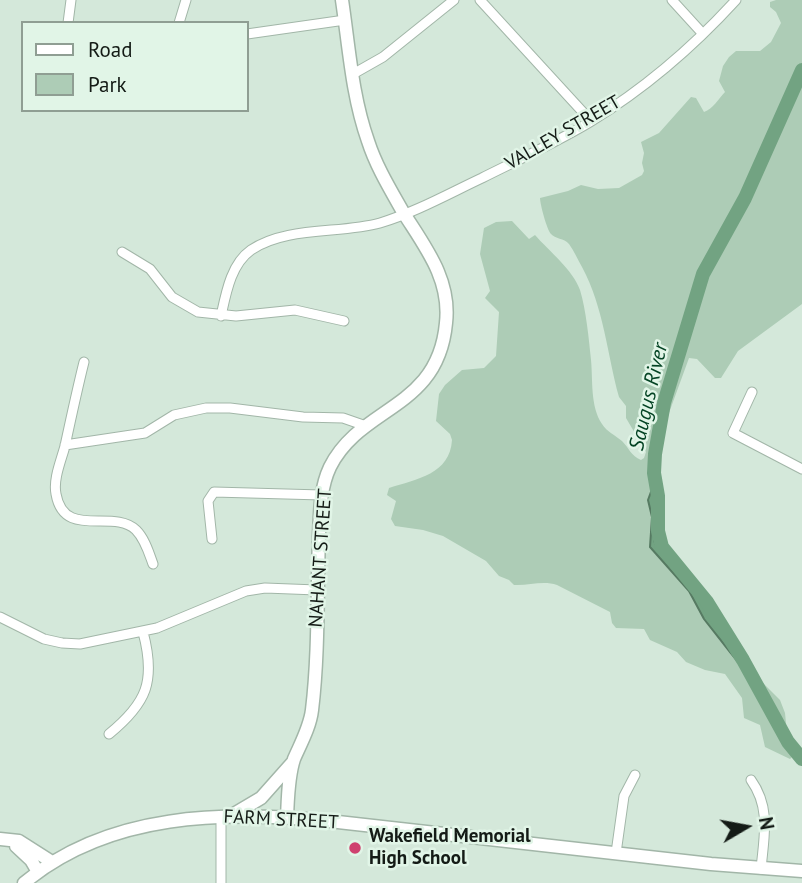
<!DOCTYPE html>
<style>
body{margin:0}
#map{position:relative;width:802px;height:883px;overflow:hidden;background:#d4e8da;font-family:"PT Sans",sans-serif}
canvas{display:block}
.legend{position:absolute;left:21px;top:21px;width:228px;height:91px;box-sizing:border-box;background:#e1f5e7;border:2px solid #8f9e93;margin:0;padding:9px 12px;list-style:none;font-size:21px;color:#141b16}
.legend li{display:flex;align-items:center;gap:14px;height:35px}
.legend b{width:35px;border:2px solid #8f9e93}
.north{position:absolute;left:711px;top:792px;width:70px;height:70px;-webkit-text-stroke:5px #e1f5e7;paint-order:stroke;rotate:80deg;font-size:19px;font-weight:700;line-height:28px;text-align:center;color:#141b16}
.north::after{content:'';display:block;margin:auto;width:24px;height:32px;background:#141b16;clip-path:polygon(50% 0,100% 100%,50% 72%,0 100%)}
</style>
<div id="map">
<canvas width="802" height="883"></canvas>
<ul class="legend">
<li><b style="height:9px;background:#fff"></b>Road</li>
<li><b style="height:19px;background:#adccb6"></b>Park</li>
</ul>
<div class="north">N</div>
</div>
<script>
const g = document.querySelector('canvas').getContext('2d');
g.lineJoin = 'round';
function fill(path, color) {
  g.fillStyle = color;
  g.fill(path, 'evenodd');
}
function strokePath(path, color, width, dash) {
  g.strokeStyle = color;
  g.lineWidth = width;
  g.lineCap = dash ? 'butt' : 'round';
  g.setLineDash(dash || []);
  g.stroke(path);
}
function drawText(font, color, halo, rows, align = 'center') {
  g.font = font + ' "PT Sans",sans-serif';
  g.lineWidth = 5;
  g.setLineDash([]);
  g.textBaseline = 'middle';
  g.strokeStyle = halo;
  g.fillStyle = color;
  for (const [text, x, y, turn = 0] of rows) {
    g.save();
    g.translate(x, y);
    g.rotate((+turn || 0) * Math.PI / 180);
    g.textAlign = isNaN(turn) ? turn : align;
    if (halo) g.strokeText(text, 0, 0);
    g.fillText(text, 0, 0);
    g.restore();
  }
}
const green = new Path2D(`
 M776,0H802V304L738,351L721,378H715L697,359L689,358L650,465L653,485L649,496L652,517L650,547L689,591L730,652L744,669L757,677L780,700L785,713L787,733L793,756L790,759L765,747L760,725L744,718L742,698L725,674L705,670L686,662L677,652L650,640L644,629L616,628L612,623L610,612L557,585C543,580 528,586 514,585L509,580L499,576L486,561L443,536L423,530L395,526L391,519L396,501L387,495L389,488C417,479 450,474 452,440L450,434L436,421L439,394L445,385L462,370L484,368L496,356L499,312L485,298L490,291L480,254L484,228L496,222L512,221L529,239L535,235C549,251 573,270 580,290C586,309 589,340 591,360C593,380 590,406 602,424C607,432 615,435 622,441C629,448 631,456 641,460L644,458L646,452L626,418V406L619,397C607,354 604,308 582,267C578,260 574,251 569,244C564,238 555,239 551,234C547,230 540,204 540,198L568,191L581,185L598,189L619,188L642,175L644,171L642,163L644,153L641,142L659,133L691,97L696,98L704,112C713,109 719,98 725,92L719,81L723,66L729,57L736,51H760L771,42L781,23L776,12L770,7V2Z`);
const water = new Path2D(`
 M652,489C660,506 650,534 655,543C667,568 690,584 706,606C724,630 733,658 757,677L744,669L730,652L704,619L689,591L650,547L652,517L648,500Z`);
const river = new Path2D(`
 M802,70L745,198L703,274L664,403L655,454L654,473L658,496V531L662,547L707,602L743,660L788,742L802,759`);
const street = new Path2D(`
 M480,0L591,121
 M672,0L703,34
 M68,23L71,0
 M179,23L186,0
 M247,34L345,20
 M353,74L383,57L454,0
 M122,252L150,269L172,297L198,312L236,316L295,310L344,321
 M221,316C226,293 231,264 251,250C286,226 341,234 380,223C416,212 448,194 482,178C518,160 555,143 590,122C644,89 694,46 736,0
 M84,362C77,390 71,418 65,446C61,461 53,479 56,494C64,540 113,508 136,530C145,539 149,553 153,564
 M752,392L733,433L802,469
 M65,445L145,433L174,415L206,408H230L303,417L343,418L366,426
 M212,539L208,501L214,492L322,495
 M0,617L44,639L62,643L80,644L157,628L246,591L265,588L317,590
 M109,734C147,703 156,681 143,632
 M751,780C771,808 764,836 761,869
 M616,853L624,796L635,775
 M221,883V816`);
const secondary = new Path2D(`
 M234,814L261,798L293,762
 M287,817C288,798 288,777 294,759C301,743 310,727 312,710C319,652 317,592 319,535C320,512 320,488 330,467C361,405 438,410 446,323C451,279 425,247 403,212C390,189 376,166 368,141C352,96 349,47 342,0
 M0,839L19,841L52,862
 M16,846L31,860L38,872
 M24,883C109,812 225,811 329,821L711,864L802,871`);
const markers = [
 [355,848,7,"#cf416f"]
];
const streetNames = [
 ["VALLEY STREET",563,133,-30],
 ["NAHANT STREET",321,558,-86],
 ["FARM STREET",281,820,3]
];
const poiNames = [
 ["Wakefield Memorial",369,837],
 ["High School",369,859]
];
const waterNames = [
 ["Saugus River",649,397,-77]
];
fill(green, '#adccb6');
fill(water, '#72a382');
strokePath(water, '#567a62', 2);
strokePath(river, '#72a382', 14);
strokePath(street, '#a2b6a8', 11);
strokePath(secondary, '#a2b6a8', 15);
strokePath(street, '#fff', 9);
strokePath(secondary, '#fff', 12);
for (const [x, y, r, color] of markers) {
  const dot = new Path2D();
  dot.arc(x, y, r, 0, 2 * Math.PI);
  g.fillStyle = color;
  g.fill(dot);
  strokePath(dot, '#e1f5e7', 2.5);
}
drawText('19px', '#141b16', '#e1f5e7', streetNames);
drawText('bold 19px', '#141b16', '#e1f5e7', poiNames, 'left');
drawText('italic 21px', '#044424', '#e1f5e7', waterNames);
</script>
